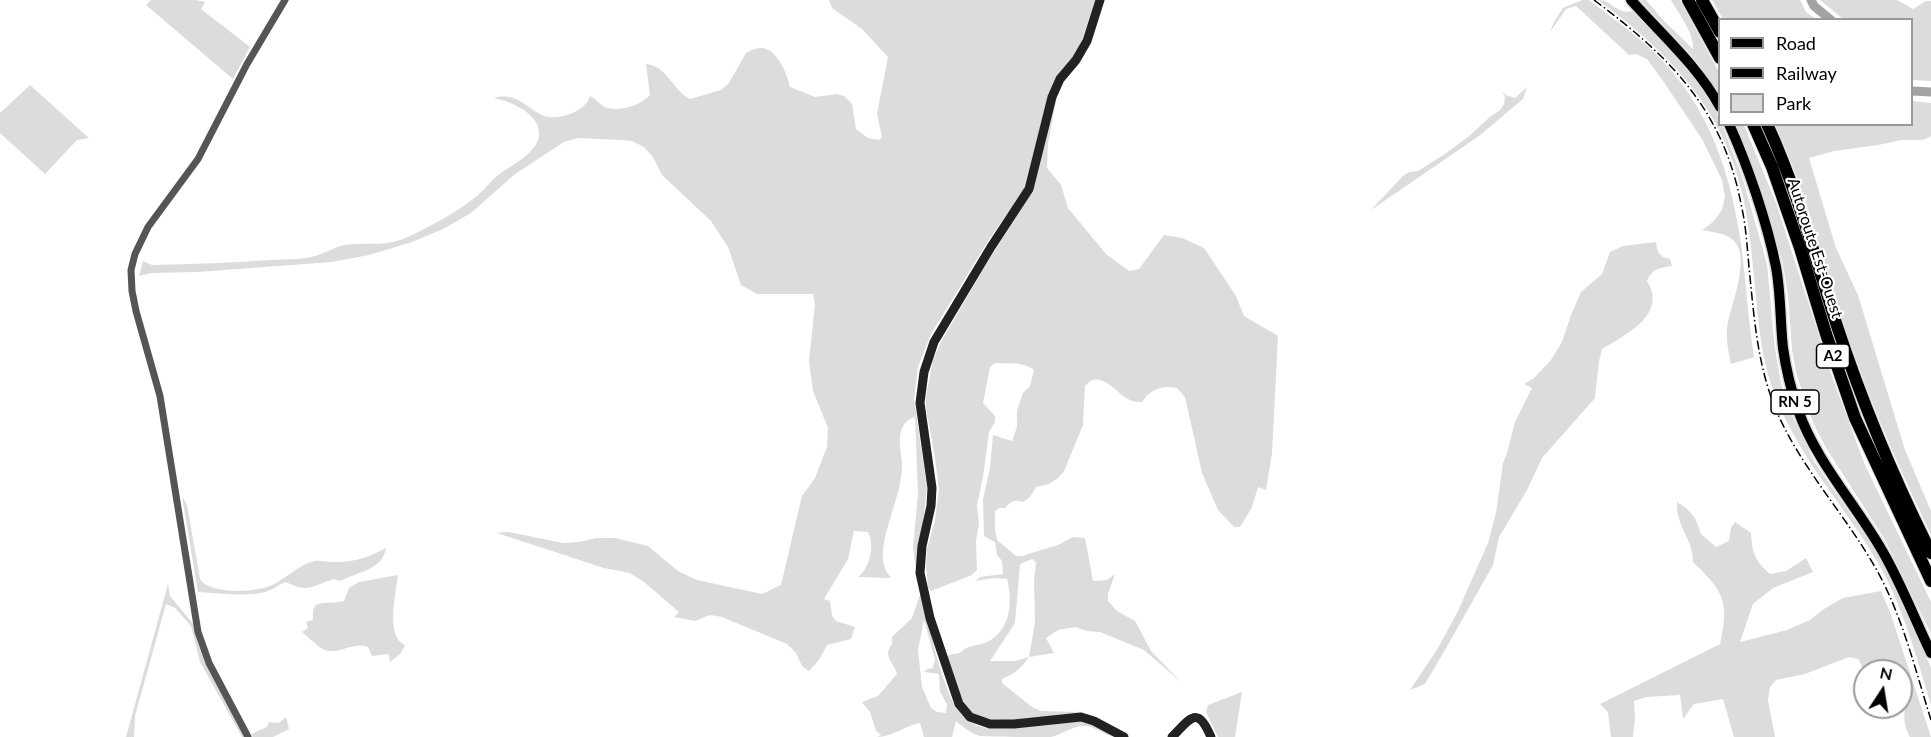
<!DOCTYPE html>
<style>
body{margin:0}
#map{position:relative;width:1931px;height:737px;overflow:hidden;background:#fff;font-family:Lato,sans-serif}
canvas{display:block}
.legend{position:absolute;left:1718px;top:18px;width:195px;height:108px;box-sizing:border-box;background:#fff;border:2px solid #999;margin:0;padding:8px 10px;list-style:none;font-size:18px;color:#000}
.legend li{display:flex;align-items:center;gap:12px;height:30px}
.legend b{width:30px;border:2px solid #999}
.north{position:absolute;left:1853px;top:659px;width:60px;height:60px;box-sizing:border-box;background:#fff;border:2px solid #999;border-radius:50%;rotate:12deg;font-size:16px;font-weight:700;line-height:24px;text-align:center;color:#000}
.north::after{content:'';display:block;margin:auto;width:21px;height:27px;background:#000;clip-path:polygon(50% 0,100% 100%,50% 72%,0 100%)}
</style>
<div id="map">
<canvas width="1931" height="737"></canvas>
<ul class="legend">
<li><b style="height:8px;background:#000"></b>Road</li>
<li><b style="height:8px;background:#000"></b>Railway</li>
<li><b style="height:16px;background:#dcdcdc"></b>Park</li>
</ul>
<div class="north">N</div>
</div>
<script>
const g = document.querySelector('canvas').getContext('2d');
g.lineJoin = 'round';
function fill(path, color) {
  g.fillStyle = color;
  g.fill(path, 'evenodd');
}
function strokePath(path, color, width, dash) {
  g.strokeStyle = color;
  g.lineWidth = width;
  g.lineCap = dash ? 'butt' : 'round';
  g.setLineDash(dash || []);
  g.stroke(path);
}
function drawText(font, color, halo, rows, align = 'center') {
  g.font = font + ' Lato,sans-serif';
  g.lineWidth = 4.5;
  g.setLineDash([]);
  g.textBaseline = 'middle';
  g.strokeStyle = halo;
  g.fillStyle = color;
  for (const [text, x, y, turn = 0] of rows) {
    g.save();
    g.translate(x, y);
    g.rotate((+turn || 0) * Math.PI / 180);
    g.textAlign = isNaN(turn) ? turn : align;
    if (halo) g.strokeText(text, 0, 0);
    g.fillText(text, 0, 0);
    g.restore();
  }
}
const green = new Path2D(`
 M151,0H196L205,2L201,9L250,47L233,79L146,5Z
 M829,0H1095L1082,40L1075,54L1060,72L1048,96L1024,189L988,241L931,334L918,367L914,399L927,488L917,576L913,548L918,493L915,417C909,419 905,422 902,428C897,440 902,454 902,465C902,497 881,530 883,561C884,568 887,573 891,578L858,577C870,568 875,545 868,532L854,531L848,559L824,599L830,601L832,616L836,621L855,627L851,639L827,645L819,660L809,671L802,666L796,653L787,644L722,617L710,615L695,621L674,617L679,612L644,582L630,573L604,568L497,533L509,532L563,543L579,542L596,538H615L648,546L678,571L697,580L762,594L781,585L802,496L815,478L827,447L828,428L813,391L809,361L815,304L813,294H757L741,285L728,247L711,221L662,175L653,157L644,147L632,141L621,140L578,138L564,142L515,174L471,213L443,229L412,242L369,255L332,262L197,272L151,273L139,276L143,261L152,265C192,264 231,263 270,260C284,259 299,260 311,257C323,255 333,247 345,245C367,242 387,247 408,237C431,226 458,212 478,195C486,188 492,179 501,173C515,163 545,149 538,127C533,111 509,101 494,98C517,92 523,106 542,115C556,122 586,112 590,96C596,99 601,106 607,108C621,112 641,105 650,95L646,64C669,67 671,89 690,99L721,90L729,83L746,53C750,51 756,48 760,48C777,47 787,74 790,87L815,97L837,94L844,96L852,104L856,129L868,138L879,140L882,137L877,114L888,57L862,29L832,8Z
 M1582,0H1589C1607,14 1625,27 1643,42C1705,96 1729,164 1741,243C1746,281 1748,319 1754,357L1731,364C1728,349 1725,337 1728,322C1732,303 1751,255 1733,240C1726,233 1712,232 1702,230L1713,222L1722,210L1725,197L1722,180L1702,139L1663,81L1647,59L1636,54L1629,55L1576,6L1566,9L1550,32L1554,22L1563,8Z
 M1598,0C1612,0 1617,15 1632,11C1653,32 1719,96 1720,124L1722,125L1742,176L1767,264L1775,349L1781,383L1791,413L1815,463L1873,546L1892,580L1931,668V705C1916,656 1903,606 1877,561C1844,505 1802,462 1777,400C1759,358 1758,312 1753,267C1750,237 1747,207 1738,178C1715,99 1663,48 1598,0Z
 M1640,0H1646L1663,20L1693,49C1694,33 1679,14 1671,0H1680L1719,72V95L1694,58Z
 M1712,0H1800L1806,12L1816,19H1723Z
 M1820,0H1897L1913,9L1926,1H1931V81L1912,80V20L1843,19Z
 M30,85L89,138L77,140L45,174L0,133V113Z
 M1527,87L1523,99L1479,136L1371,210L1403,176L1409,172L1418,171L1445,154L1468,137L1490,117L1500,110L1504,104L1505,97L1502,91L1506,95L1515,98Z
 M1058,91L1048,143L1047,168L1061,185L1068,208L1106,254L1129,271L1139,269L1164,235L1182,238L1204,248L1236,296L1244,316L1278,336L1272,453L1266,490L1258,487L1252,507L1240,527H1234L1218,510L1202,473L1185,397L1177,388C1162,385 1151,389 1142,402C1139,402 1135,402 1132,401C1117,396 1101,367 1085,386L1083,425L1064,471L1058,478L1049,484L1036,487L1030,497L1023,502C1014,499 1011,501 1005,508H999L995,511V530L997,540L1016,556H1022L1058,545L1073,537L1085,538L1093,581L1107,580L1115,574L1108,594V601L1117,611L1135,621L1151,651L1181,682L1144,650L1100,632L1086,631L1076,627L1058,630L1046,638L1054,653L1029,657C1021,668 1015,674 1002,679V683L1032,707L1041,711L1081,712C1056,715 985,730 968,709C957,696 952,673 946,657C951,653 953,655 959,653C962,652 963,649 967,648C972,645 979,645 985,643C1011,632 1013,602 1007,579L993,578L975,581L980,577L1003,574L1002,561L997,555L995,542L984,536L983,499L990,468L993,435L1012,441L1017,427V411L1023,393L1030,386L1034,370C1020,361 1011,364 995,363L990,367L983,403L995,416V422L989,432L983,477L977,505L979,524L976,541L977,570L972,575L931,591L928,588L926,566L927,549L935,520L939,489L935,458L926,408V397L933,360L941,342L985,266L1033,191L1045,136ZM1032,559L1036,562L1034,581L1035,622L1029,657L1015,661H990L1015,623L1020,564Z
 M1912,101L1931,103V136L1923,140H1902L1878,145L1834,151L1809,158L1836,248L1858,295L1905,450L1931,511V535C1904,478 1878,421 1857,362C1828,284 1811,201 1775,125L1912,124Z
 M1735,125H1744L1776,203L1834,382L1865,465L1931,602V634L1885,540L1825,446L1814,425L1796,373L1792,349L1788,295L1782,260L1753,168Z
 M1656,242C1657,252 1659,257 1670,259L1672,266C1659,268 1652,269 1647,281C1668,315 1625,335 1602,349L1599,361L1595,398L1542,458L1527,490L1499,537L1493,565L1449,643L1425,684L1410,690L1438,648L1458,611L1488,543L1496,513L1503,463L1507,453L1515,422L1532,388L1524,384L1534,378L1551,360L1562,342L1571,315L1581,292L1602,274L1610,252L1623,246Z
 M182,496L187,505L200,579C209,595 260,593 274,584C288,577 298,565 315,561C320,560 327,562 333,562C353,563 369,557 386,548C383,570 357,572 340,581L334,579C313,585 309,594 286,582C279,584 273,590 265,592C243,597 220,593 198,592Z
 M1677,502L1686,508L1695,518L1701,534L1716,547L1729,541L1731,528L1735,522L1751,533C1752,553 1755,561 1770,574L1786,571L1806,558L1813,572L1773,588L1753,604L1740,642L1787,630L1810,620L1824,609L1843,598L1881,591L1890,612L1931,737H1910C1901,721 1906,712 1904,695C1903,686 1901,681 1901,671H1865V680L1862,666L1858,659L1849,657L1805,674L1776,680L1770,687L1768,700L1775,737H1734L1723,699L1694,704L1683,719L1680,695L1646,697L1634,701L1635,718L1633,737H1611L1608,712L1600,704L1720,644C1730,601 1723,591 1693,562C1693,538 1676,528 1677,502Z
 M398,575C396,593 385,637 405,645L401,653L390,662L389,655L386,654L372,656L368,647C353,641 340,655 325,650C317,647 309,637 302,632L308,628L306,622L313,620V610L316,605C325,601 335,604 344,601L349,588L359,582Z
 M168,584L170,596L194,625L198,644L206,665L245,737H242L200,662L191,626L175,608L166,604L135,716L134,737H126Z
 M921,592C927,619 943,692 959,712C964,718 973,725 982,727C1001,732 1052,723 1074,721C1091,723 1103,729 1117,737C1106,737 1098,728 1087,726C1073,725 1063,734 1051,737C1041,737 989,737 980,736C970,733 963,727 956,721L952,737H924L920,723C904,726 892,737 877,737L881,735L876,731L870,712L862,702L878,696L897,674C894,662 882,656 892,644V637L912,618ZM924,620L935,659L933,668L927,669L924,672L939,674L940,691L947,705L946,713L937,712L931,708L922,687L918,650Z
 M1242,692L1235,737H1218L1206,712L1208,705Z
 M286,717L289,729L273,737H253L251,734L267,727L269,722L279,723Z`);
const river = new Path2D(`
 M1811,0L1814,6L1831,20
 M1912,91L1931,92`);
const street = new Path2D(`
 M248,737L209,663L198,632L160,396L136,311L132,291L131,270L135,254L148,227L198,159L247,64L285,0`);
const secondary = new Path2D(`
 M1100,0L1087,41L1076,60L1060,79L1052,97L1029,189L991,247L934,342L924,372L920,403L932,488L931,506L922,546L920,573L930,618L959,704L970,717L990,724H1014L1081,717L1094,721L1124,737
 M1172,737C1191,718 1197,705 1211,737`);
const primary = new Path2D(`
 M1631,0C1661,34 1698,66 1720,107
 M1729,124C1748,166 1767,222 1776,267C1781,294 1780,321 1783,348C1786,369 1791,390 1798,410C1816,461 1853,501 1880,547C1900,580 1914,618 1931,653`);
const highway = new Path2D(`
 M1688,0L1720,58
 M1702,0L1720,32
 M1753,124L1772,167L1800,248L1826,334L1855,418L1931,581
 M1767,124C1797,189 1815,258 1837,326C1863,405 1894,479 1931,553`);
const rail = new Path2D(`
 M1594,0C1669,56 1723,109 1741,204C1746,225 1747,246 1749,267C1754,316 1757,364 1776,410C1801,468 1844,513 1875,567C1902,614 1915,669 1931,720`);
const shields = [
 [1833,356,33],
 [1795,402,48]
];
const shieldNames = [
 ["A2",1833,356],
 ["RN 5",1795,402]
];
const streetNames = [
 ["Autoroute Est-Ouest",1815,248,72]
];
fill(green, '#dcdcdc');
strokePath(river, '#a3a3a3', 9);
strokePath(primary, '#dbdbdb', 13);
strokePath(highway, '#dbdbdb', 14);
strokePath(street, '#555', 7);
strokePath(secondary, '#222', 9);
strokePath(primary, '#000', 10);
strokePath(highway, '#000', 12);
strokePath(rail, '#000', 1.5, [9, 3, 1.5, 3]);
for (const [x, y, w] of shields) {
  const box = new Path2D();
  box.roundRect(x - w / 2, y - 12, w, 24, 4.5);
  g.fillStyle = '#fff';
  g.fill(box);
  strokePath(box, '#000', 1.5);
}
drawText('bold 15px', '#000', null, shieldNames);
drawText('16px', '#000', '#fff', streetNames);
</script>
